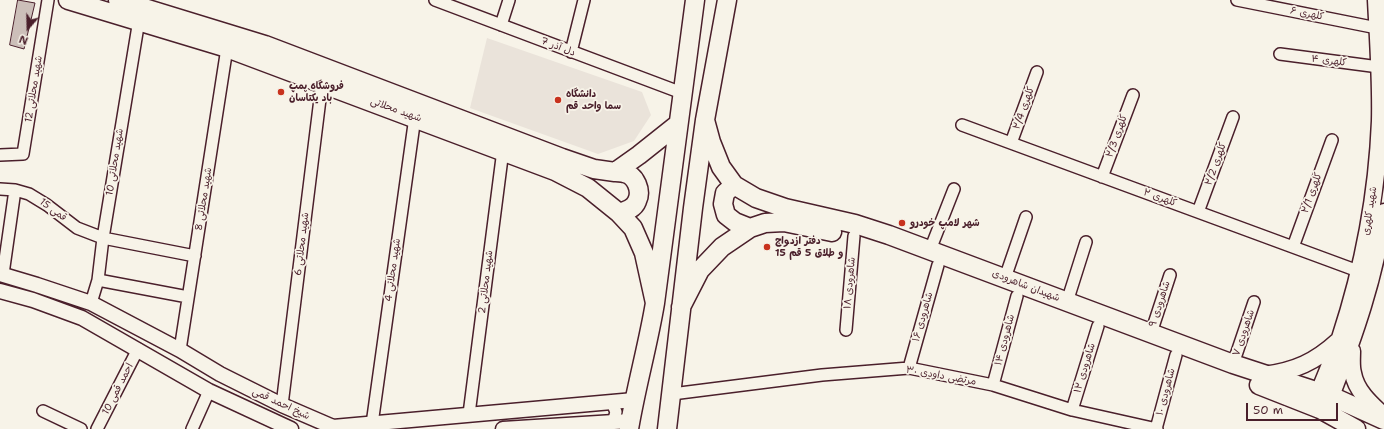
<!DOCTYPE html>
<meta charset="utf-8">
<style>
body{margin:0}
#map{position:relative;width:1384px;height:429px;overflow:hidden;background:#f7f3e8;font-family:"Shantell Sans",sans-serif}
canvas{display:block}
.north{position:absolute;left:8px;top:8px;width:40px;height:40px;-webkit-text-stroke:3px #f7f3e8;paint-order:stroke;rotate:200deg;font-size:11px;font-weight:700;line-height:16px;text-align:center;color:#4a1f2b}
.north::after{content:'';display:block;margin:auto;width:14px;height:18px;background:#4a1f2b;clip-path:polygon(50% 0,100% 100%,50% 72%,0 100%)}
.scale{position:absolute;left:1246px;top:403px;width:92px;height:18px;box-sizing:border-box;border:2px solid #4a1f2b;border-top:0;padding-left:5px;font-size:12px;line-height:14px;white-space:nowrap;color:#4a1f2b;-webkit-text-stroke:3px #f7f3e8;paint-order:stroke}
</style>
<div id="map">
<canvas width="1384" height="429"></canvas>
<div class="north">N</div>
<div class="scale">50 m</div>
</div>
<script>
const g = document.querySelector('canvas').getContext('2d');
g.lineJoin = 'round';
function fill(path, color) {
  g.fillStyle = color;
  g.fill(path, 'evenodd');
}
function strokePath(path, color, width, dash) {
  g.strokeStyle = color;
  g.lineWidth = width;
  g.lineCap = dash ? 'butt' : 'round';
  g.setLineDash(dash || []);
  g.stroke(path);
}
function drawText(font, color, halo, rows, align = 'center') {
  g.font = font + ' "Shantell Sans","Playpen Sans Arabic",sans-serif';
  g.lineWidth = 3.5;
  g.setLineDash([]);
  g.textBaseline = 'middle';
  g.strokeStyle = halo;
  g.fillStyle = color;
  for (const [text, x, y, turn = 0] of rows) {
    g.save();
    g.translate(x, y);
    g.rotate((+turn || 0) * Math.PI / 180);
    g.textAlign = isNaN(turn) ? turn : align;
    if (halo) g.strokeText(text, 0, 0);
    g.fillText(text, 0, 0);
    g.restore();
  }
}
const built = new Path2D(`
 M487,38L642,92L651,115L634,141L598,154L470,108Z`);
const building = new Path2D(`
 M18,0L35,3L24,49L10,45Z`);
const minor = new Path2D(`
 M435,0L682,93
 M1237,0L1377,28
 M501,25L509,0
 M571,52L584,0
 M1280,54L1379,67
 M962,125L1358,271
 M1011,143L1037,72
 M0,155L23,154L48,0
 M1102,177L1133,95
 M0,189L15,190L29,194L47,205L77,228L103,238L195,256
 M1198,212L1233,117
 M1293,247L1332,140
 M930,250L954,189
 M3,274L15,190
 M1005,278L1026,217
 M98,280L188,297
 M1067,302L1086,242
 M91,303L98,280L103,238L139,20
 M846,330L854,236
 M1151,333L1170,275
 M180,350L227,48
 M1233,364L1254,302
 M909,368L938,265
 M993,385L1017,296
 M672,394L822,375L909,368L993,385L1072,410L1157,429
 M607,402L613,405L616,412L614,419L609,423
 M282,405L322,83
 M1072,410L1098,326
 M43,411L81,429
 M469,414L503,150
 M372,424L415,117
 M97,429L138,349
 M192,429L209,391
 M1156,429L1176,355`);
const tertiary = new Path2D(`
 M0,274L37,285L91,303L180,350L220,374L282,405L333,427L634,400
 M0,291L33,300L82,318L209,391L291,429
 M503,429L630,421`);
const secondary = new Path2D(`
 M1352,351C1352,358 1351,366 1353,373C1356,391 1371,404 1384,416
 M1264,375C1295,371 1315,362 1338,341
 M1319,392C1326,374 1334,356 1340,338C1363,268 1377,195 1380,121C1381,81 1378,40 1376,0
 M1331,396C1354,337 1376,275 1384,212`);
const primary = new Path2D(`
 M68,0L227,48L555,171L588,188L619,213L633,228L644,253L655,303
 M118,0L265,45L562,158L594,169L615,172L639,155L678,124
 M705,120L711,142L721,167L734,185L756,198L785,208L855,224L889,235L1233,364L1331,396L1384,420
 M615,172C618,172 621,172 624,173C636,175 642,191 637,201C634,209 626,211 619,213
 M734,185L725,193L723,204L726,215L735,222L750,228
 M681,307L700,270L722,247L750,228L765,223L784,222L832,232
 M1259,385L1320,409L1356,429
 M629,429C636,387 648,345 655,303L695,0
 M667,429L693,208L705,120L727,0`);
const markers = [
 [281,92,4,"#c8321e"],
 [558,100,4,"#c8321e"],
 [902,223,4,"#c8321e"],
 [767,247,4,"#c8321e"]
];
const streetNames = [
 ["کلهری ۶",1307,14,11],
 ["دل آذر 7",558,47,21],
 ["کلهری ۴",1329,61,7],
 ["شهید محلاتی 12",34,89,-81],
 ["کلهری ۲/4",1024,108,-70],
 ["شهید محلاتی",396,110,20],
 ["کلهری ۲/3",1117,136,-70],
 ["شهید محلاتی 10",115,162,-81],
 ["کلهری ۲/2",1216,164,-70],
 ["کلهری ۲/1",1312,193,-70],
 ["کلهری ۲",1160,198,20],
 ["شهید محلاتی 8",204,199,-81],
 ["قمی 15",53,210,36],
 ["شهید کلهری",1370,211,-81],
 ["شهید محلاتی 6",302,244,-83],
 ["شهید محلاتی 4",393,270,-82],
 ["شهید محلاتی 2",486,282,-83],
 ["شاهرودی ۱۸",850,283,-85],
 ["شهیدان شاهرودی",1026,286,21],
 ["۹ شاهرودی",1160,304,-72],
 ["شاهرودی ۱۶",923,317,-74],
 ["۷ شاهرودی",1244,333,-71],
 ["شاهرودی ۱۴",1005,340,-75],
 ["شاهرودی ۱۲",1085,368,-73],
 ["۳۰ مرتضی داودی",941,376,10],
 ["احمد قمی 10",118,389,-63],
 ["شاهرودی ۱۰",1166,392,-75],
 ["شیخ احمد قمی",281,404,25]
];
const poiNames = [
 ["فروشگاه پمپ",289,86],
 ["باد یکتاسان",289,98],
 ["دانشگاه",566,94],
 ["سما واحد قم",566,106],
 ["شهر لامپ خودرو",910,223],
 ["دفتر ازدواج",775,241],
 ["15 و طلاق 5 قم",775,253]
];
fill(built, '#eae3da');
fill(building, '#ccbfb9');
strokePath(building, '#4a1f2b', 1);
strokePath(minor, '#4a1f2b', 14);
strokePath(tertiary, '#4a1f2b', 17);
strokePath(secondary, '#4a1f2b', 19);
strokePath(primary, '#4a1f2b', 21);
strokePath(minor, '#f7f3e8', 11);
strokePath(tertiary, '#f7f3e8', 14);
strokePath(secondary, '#f7f3e8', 16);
strokePath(primary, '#f7f3e8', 18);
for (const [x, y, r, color] of markers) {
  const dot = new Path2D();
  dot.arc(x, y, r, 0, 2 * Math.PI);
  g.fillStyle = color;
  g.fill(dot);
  strokePath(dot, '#f7f3e8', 1.5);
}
drawText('10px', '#4a1f2b', '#f7f3e8', streetNames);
drawText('bold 10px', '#4a1f2b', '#f7f3e8', poiNames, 'left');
</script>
